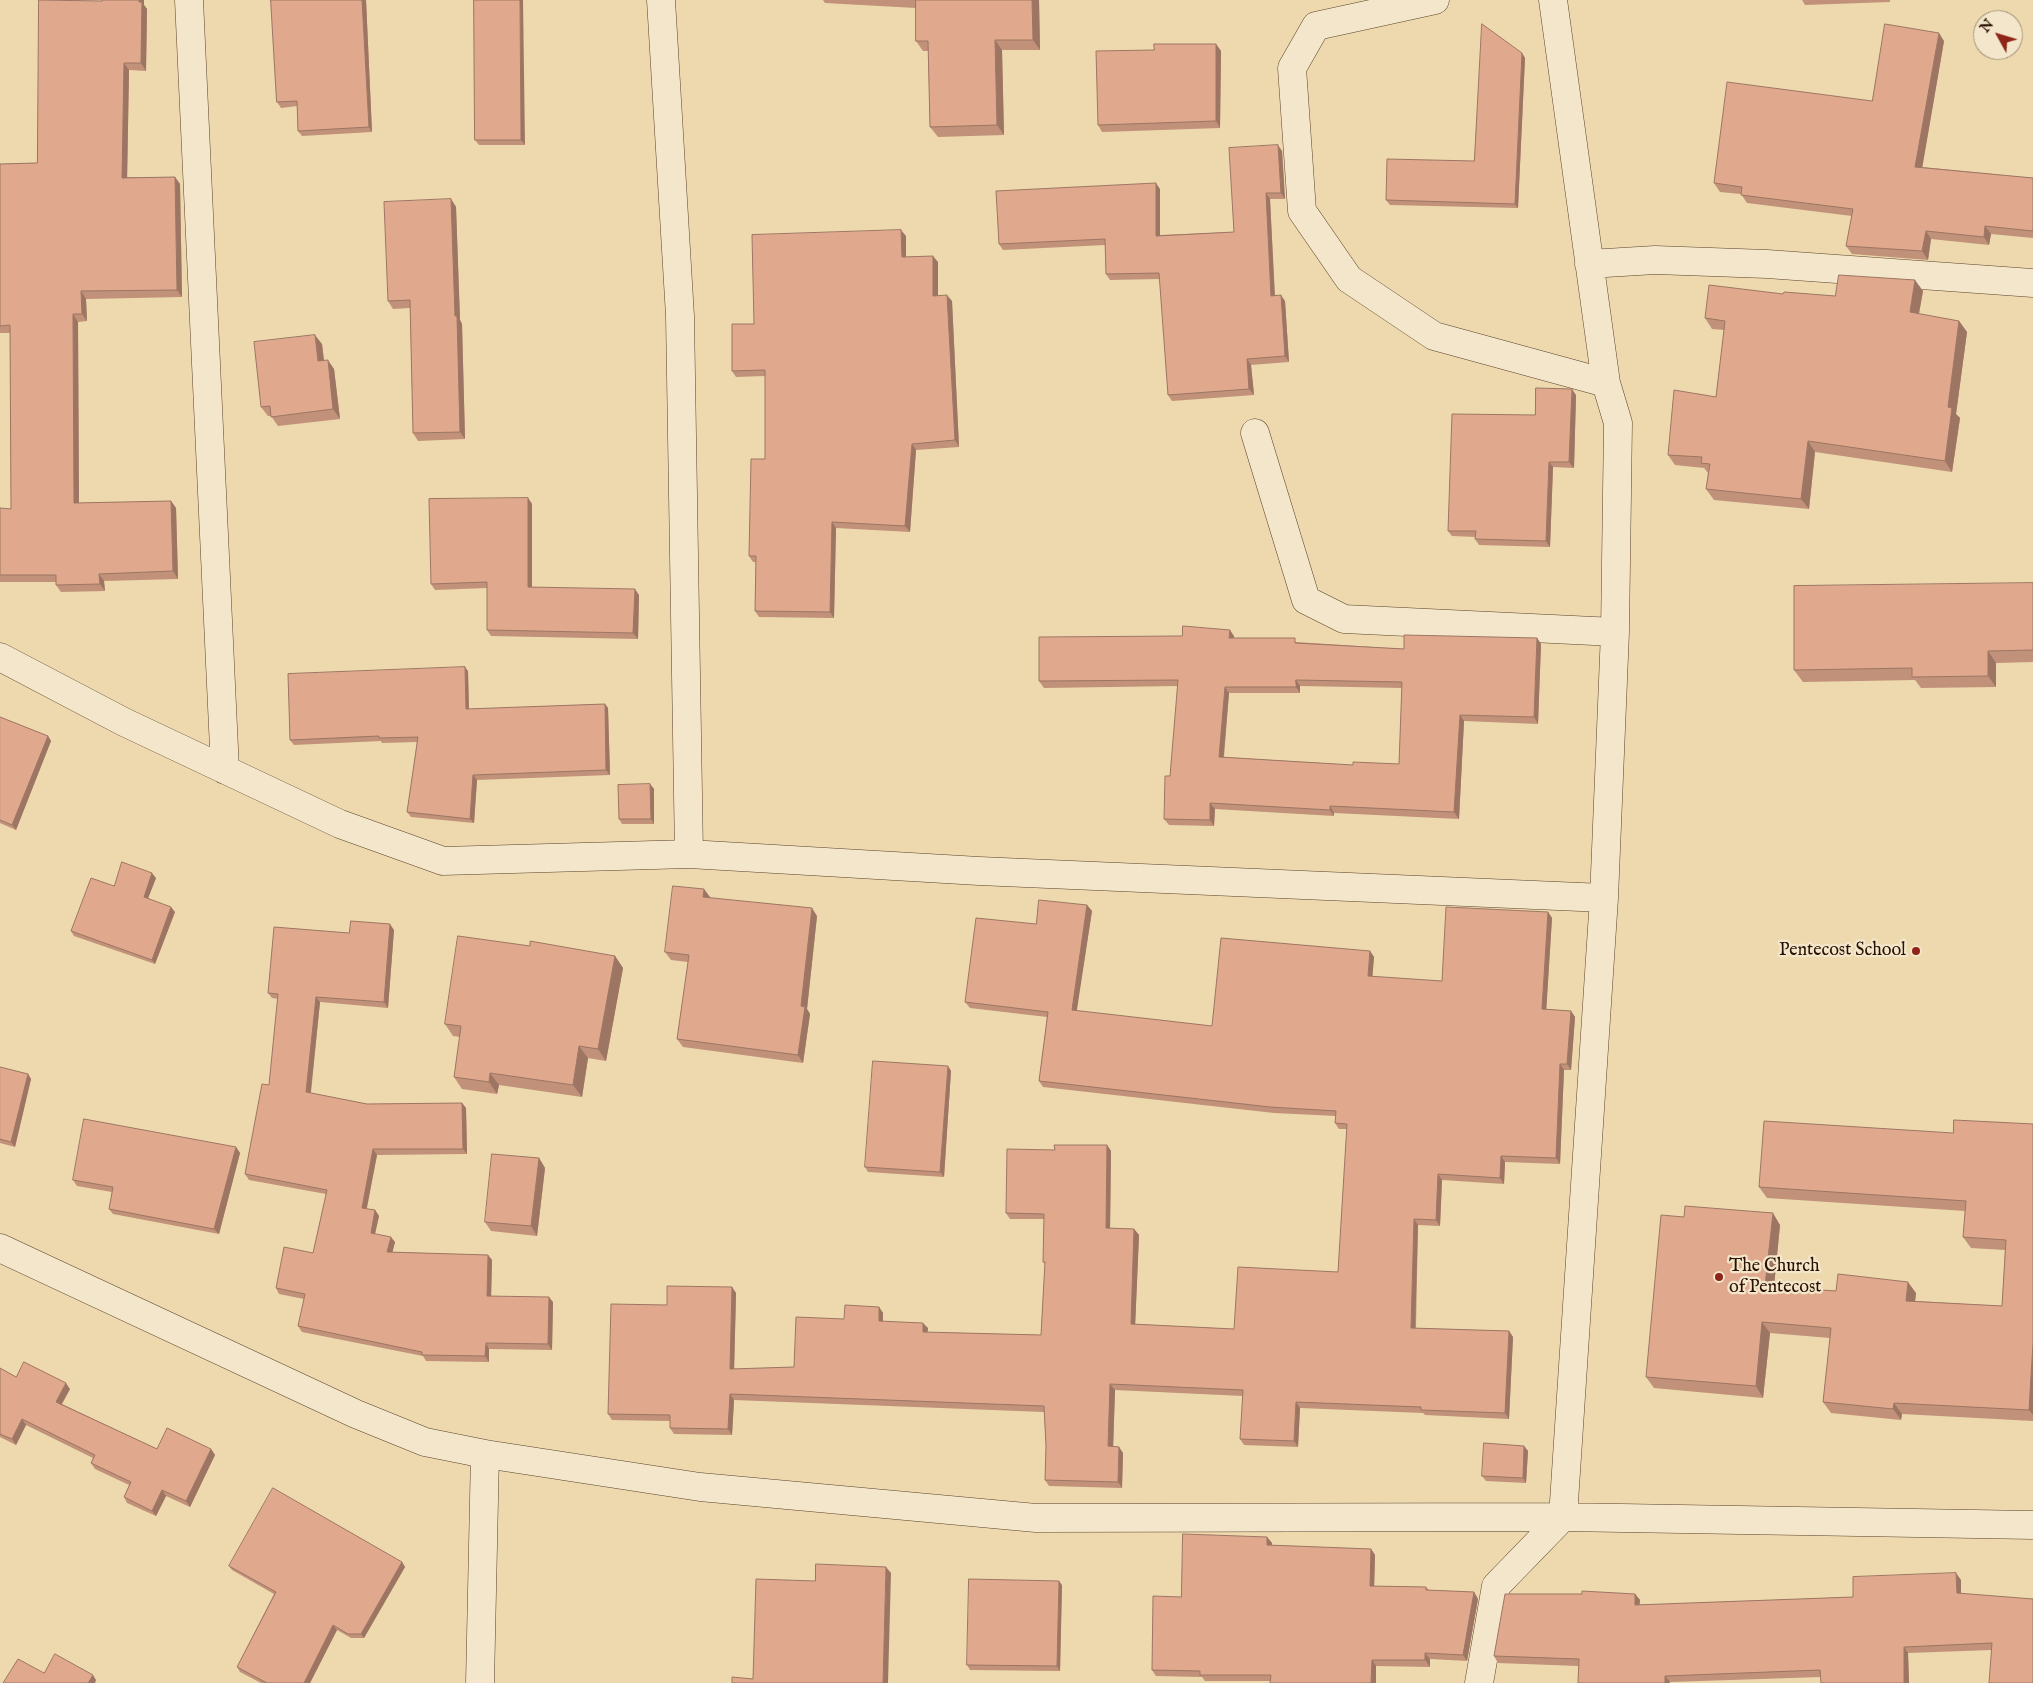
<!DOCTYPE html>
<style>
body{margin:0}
#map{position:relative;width:2033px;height:1683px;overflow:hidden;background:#edd9ad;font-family:"IM FELL English",serif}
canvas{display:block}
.north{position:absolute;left:1973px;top:10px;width:50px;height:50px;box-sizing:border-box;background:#f3e6ca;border:1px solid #a29079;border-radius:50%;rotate:309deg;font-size:14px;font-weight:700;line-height:20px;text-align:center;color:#291000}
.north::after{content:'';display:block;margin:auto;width:18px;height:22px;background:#8f2418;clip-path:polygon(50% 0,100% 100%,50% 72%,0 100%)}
</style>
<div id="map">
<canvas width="2033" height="1683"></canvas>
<div class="north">N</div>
</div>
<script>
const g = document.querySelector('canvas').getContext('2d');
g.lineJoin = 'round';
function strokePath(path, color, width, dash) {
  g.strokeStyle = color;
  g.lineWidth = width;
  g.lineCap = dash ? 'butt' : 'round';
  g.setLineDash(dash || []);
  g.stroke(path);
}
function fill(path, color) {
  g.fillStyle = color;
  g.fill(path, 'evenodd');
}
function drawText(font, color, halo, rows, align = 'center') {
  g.font = font + ' "IM FELL English",serif';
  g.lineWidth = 4.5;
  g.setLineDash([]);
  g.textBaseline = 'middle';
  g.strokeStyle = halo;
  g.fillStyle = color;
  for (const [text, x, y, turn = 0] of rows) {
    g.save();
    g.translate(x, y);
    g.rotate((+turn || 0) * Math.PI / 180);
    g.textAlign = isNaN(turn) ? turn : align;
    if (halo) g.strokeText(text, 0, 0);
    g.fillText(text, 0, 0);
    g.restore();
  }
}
const street = new Path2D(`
 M189,0L225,770
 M661,0L680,316L689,854
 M1435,0L1316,26L1292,68L1302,211L1349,279L1434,336L1606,383
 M1589,264L1655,260L1767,264L2033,283
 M1255,433L1306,600L1344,619L1615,632
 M0,657L124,722L340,824L443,861L689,854L979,871L1604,898
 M0,1248L356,1414L425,1442L485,1454L700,1487L1036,1518L1563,1517L2033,1525
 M480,1683L485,1454
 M1479,1683L1496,1586L1563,1517L1604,898L1615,632L1618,423L1606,383L1553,0`);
const wall = new Path2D(`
 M271,0H366L372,132L302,136L298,131L297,106L281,108L277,102Z
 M474,0L525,145H479L475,140Z
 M823,0H1039L1040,50H1002L1004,135L938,137L930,127L928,51H923L916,41V8L825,3Z
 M1802,0H1890V2L1805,5Z
 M144,5L147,9L146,71L129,70L127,177H175L180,184L182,297L86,299L87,321L78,322L79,503L171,501L176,508L178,579L104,581L105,591L61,592L56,585V582H0V508L11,509L10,333H0V164L37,163Z
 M1944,41L1922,167L2033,178V238L1991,234L1989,245L1931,239L1928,260L1852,254L1846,246L1852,216L1747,203L1741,194L1720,192L1714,183L1872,101Z
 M1216,44L1221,51L1220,128L1102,132L1098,125L1154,50Z
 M1522,53L1525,58L1518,208L1390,205L1386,200L1474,161Z
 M1282,151L1285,199H1270L1275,295L1285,301L1289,362L1251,365L1254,395L1172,401L1168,395L1160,279L1110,280L1106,274L1105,245L1003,250L999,244L1160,189V235L1234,232Z
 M451,199L456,207L460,320L462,324L465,439L418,441L413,433L410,308L393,309L388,301Z
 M906,236V257L938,262V296L952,301L959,447L916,450L910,532L836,528L834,618L759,617L755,611L756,562H753L749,556L765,459V376L736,377L732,371L754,324Z
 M1923,291L1919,314L1959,321L1967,332L1956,414L1960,418L1952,472L1815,452L1809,509L1714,500L1706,489L1708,473L1704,468L1675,465L1668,455L1716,397L1724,330L1712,329L1705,318L1783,294L1835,296Z
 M322,344L324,360L334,369L340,419L278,426L271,416H268L261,407Z
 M1576,395L1574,468L1553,467L1550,547L1479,545L1475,539L1476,537L1452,536L1448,531L1535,415Z
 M528,498L532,504V587L639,595L638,639L491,636L487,630V588L435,590L431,584Z
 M2033,583V662L1996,663V687L1921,688L1915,680L1803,682L1794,670Z
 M1234,636V638L1404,649L1537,638L1541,644L1538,724L1464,721L1459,819L1334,813V816L1215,809L1214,826L1169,825L1164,819L1170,776L1178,686L1044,688L1039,681ZM1300,686L1402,688L1399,764L1353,765L1224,757L1229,693H1300Z
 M468,671L469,709L605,704L608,708L610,775L477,780L474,823L411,817L407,812L417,742L382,743L381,741L294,745L290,740Z
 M0,717L48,736L51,741L16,830L0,823Z
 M650,784L654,789V824H622L619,819Z
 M156,878L148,898L175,912L155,964L74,936L71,931L114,886Z
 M710,897L709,898L817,916L807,1009L810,1014L803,1063L683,1047L677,1039L688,962L671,960L665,952Z
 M1087,905L1092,911L1076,1011L1212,1026L1370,951L1374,957L1372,977L1442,981L1548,912L1552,918L1546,1009L1571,1011L1575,1017L1571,1070H1564L1560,1164L1505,1162L1504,1184L1442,1180L1440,1226L1418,1225L1416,1328L1509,1331L1513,1337L1509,1419L1425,1415L1423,1413L1300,1408L1298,1447L1244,1445L1240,1439L1243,1396L1115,1390L1113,1446L1119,1447L1123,1453L1122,1488L1049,1486L1045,1480L1046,1446L1044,1412L734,1400L732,1435L674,1434L670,1428V1421L612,1420L608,1414L667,1305L732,1287L736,1293L734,1369L794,1367L844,1319L879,1307L883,1313V1321L928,1328L927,1332L1041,1335L1045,1264L1043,1262L1044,1219H1010L1006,1213L1055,1150L1107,1145L1111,1151L1110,1228L1134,1229L1139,1235L1135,1324L1234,1329L1338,1272L1347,1129H1339L1335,1123L1336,1116L1274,1113L1043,1087L1039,1081L1047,1017L970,1008L965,1002L1036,924Z
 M394,930L388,1008L320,1002L311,1093L367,1104L462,1103L466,1108L467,1154L377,1155L366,1209L375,1210L379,1216L375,1234L395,1242L392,1252L488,1255L492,1260L491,1296L553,1302L552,1350L489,1349V1362L426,1361L423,1356L302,1332L298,1326L304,1299L279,1294L276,1288L313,1253L326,1194L249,1180L245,1174L269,1085L278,999L272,998L268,993L349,933Z
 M530,946L615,956L623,968L606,1061L588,1058L582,1097L499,1085L497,1094L462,1089L454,1077L460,1037L453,1036L445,1024Z
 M948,1066L951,1071L944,1177L868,1172L865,1167Z
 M0,1067L28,1074L31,1079L15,1147L0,1143Z
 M2033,1124V1421L1902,1414L1901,1420L1831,1413L1823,1402L1830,1338L1770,1333L1763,1398L1654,1388L1646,1377L1780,1225L1774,1286L1836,1291L1916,1293L1915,1301L2002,1306L2005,1250L1971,1248L1963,1237L1965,1211L1767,1198L1759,1187L1953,1133Z
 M236,1147L240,1153L219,1234L113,1214L109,1209L112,1192L77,1186L73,1180Z
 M539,1158L545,1168L537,1236L491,1231L485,1222Z
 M0,1368L16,1377L70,1389L62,1404L157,1449H211L215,1455L190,1507L166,1496L156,1516L127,1503L124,1497L129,1485L95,1469L91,1463L93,1458L26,1425L16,1445L0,1437Z
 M1524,1446L1528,1451L1526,1483L1486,1481L1482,1476Z
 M1267,1537L1272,1543L1271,1545L1371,1549L1375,1555L1374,1586L1426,1587L1429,1590L1474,1592L1478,1599L1467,1661L1430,1659V1667L1376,1666L1270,1681H1205L1202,1677L1156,1676L1152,1670Z
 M402,1562L405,1567L364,1638H351L337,1630L310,1683H261L240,1672L237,1667L274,1594L232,1570L229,1566Z
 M1961,1580V1594L2033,1599L1991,1650L1908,1653L1909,1683H1821V1677L1670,1682L1578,1666L1498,1663L1494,1656L1582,1594H1635L1640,1600L1639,1605L1853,1597Z
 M1062,1585L1060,1671L970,1670L967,1665Z`);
const shadedWall = new Path2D(`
 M139,0H144V5L147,9L146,71L141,63Z
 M362,0H366L372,132L369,127Z
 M520,0H523L525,145L521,140Z
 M1032,0H1039L1040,50L1033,40Z
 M1939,33L1944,41L1921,175L1915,167Z
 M995,40L1002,50L1004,135L997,125Z
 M1216,44L1221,51L1220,128L1216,121Z
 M1522,53L1525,58L1518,208L1515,204Z
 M124,63L129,70L127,185L122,178Z
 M1278,145L1282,151L1285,199L1281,193Z
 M175,177L180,184L182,297L177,290Z
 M1156,183L1160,189V242L1156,236Z
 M1266,193L1270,199L1275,302L1271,296Z
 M451,199L456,207L460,320L462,324L465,439L460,432L455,316Z
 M1985,226L1991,234L1989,245L1984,237Z
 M901,230L906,236V263L902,257Z
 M1926,231L1931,239L1928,260L1922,251Z
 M933,256L938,262V302L933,296Z
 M1915,280L1923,291L1917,323L1910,312Z
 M81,291L86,299L87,321L82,314Z
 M947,295L952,301L959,447L955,440Z
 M1281,295L1285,301L1289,362L1285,356Z
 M73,314L78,322L79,511L74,503Z
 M1959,321L1967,332L1956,414L1960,418L1952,472L1945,461L1948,407Z
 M315,335L322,344L325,370L318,361Z
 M1247,359L1251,365L1254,395L1249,389Z
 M328,360L334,369L340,419L333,409Z
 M1572,389L1576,395L1574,468L1569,462Z
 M1808,441L1815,452L1809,509L1801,499Z
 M912,444L916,450L910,532L905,526Z
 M1549,462L1553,467L1550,547L1546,541Z
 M528,498L532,504V593L528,587Z
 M171,501L176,508L178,579L173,571Z
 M832,522L836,528L834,618L830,612Z
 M99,574L104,581L105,591L100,584Z
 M635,589L639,595L638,639L633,633Z
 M1230,630L1234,636V644L1229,638Z
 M1537,638L1541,644L1538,724L1534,717Z
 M1988,651L1996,663V687L1988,676Z
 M465,667L468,671L469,714L466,709Z
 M1296,680L1300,686V693L1296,687Z
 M1225,687L1229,693L1223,763L1219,757Z
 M605,704L608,708L610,775L606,770Z
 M1460,715L1464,721L1459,819L1454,812Z
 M48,736L51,741L16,830L12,825Z
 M473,775L477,780L474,823L470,819Z
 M650,784L654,789V824L651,819Z
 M1210,803L1215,809L1214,826L1210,820Z
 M1330,806L1334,813V816L1330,810Z
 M152,873L156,878L147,901L144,897Z
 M704,889L710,897L708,905L703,897Z
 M1087,905L1092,911L1076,1016L1072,1010Z
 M171,907L175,912L155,964L152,960Z
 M812,908L817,916L807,1009L810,1014L803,1063L798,1055L801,1006Z
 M1548,912L1552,918L1546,1015L1542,1009Z
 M390,924L394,930L388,1008L384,1002Z
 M1370,951L1374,957L1372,982L1368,976Z
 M615,956L623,968L606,1061L598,1049Z
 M316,997L320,1002L310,1098L306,1092Z
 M1571,1011L1575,1017L1571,1070L1567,1064Z
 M579,1046L588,1058L582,1097L573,1085Z
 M1560,1064L1564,1070L1560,1164L1556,1158Z
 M948,1066L951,1071L944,1177L940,1172Z
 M490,1073L499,1085L497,1094L489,1082Z
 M28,1074L31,1079L15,1147L11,1142Z
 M462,1103L466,1108L467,1154L463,1149Z
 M1107,1145L1111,1151L1110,1234L1106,1228Z
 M236,1147L240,1153L219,1234L214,1229Z
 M373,1149L377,1155L366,1213L362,1208Z
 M1501,1156L1505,1162L1504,1184L1500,1178Z
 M539,1158L545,1168L537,1236L531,1226Z
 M1438,1174L1442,1180L1440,1226L1436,1220Z
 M375,1210L379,1216L374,1238L371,1233Z
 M1773,1213L1780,1225L1773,1297L1765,1286Z
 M1414,1219L1418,1225L1415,1334L1411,1328Z
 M1134,1229L1139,1235L1135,1330L1131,1324Z
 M391,1237L395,1242L391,1258L387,1252Z
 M488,1255L492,1260L491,1301L487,1296Z
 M1908,1282L1916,1293L1914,1312L1906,1301Z
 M732,1287L736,1293L734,1375L730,1369Z
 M549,1297L553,1302L552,1350L548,1344Z
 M879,1307L883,1313V1326L879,1321Z
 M1762,1322L1770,1333L1763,1398L1756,1386Z
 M923,1323L928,1328L927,1338L923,1332Z
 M1509,1331L1513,1337L1509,1419L1505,1413Z
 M486,1343L489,1349V1362L485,1356Z
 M2033,1343V1415L2029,1410Z
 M66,1383L70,1389L60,1407L56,1402Z
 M1110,1384L1115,1390L1113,1452L1108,1446Z
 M730,1394L734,1400L732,1435L728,1429Z
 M1296,1402L1300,1408L1298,1447L1294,1441Z
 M1894,1403L1902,1414L1901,1420L1893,1409Z
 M22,1419L26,1425L16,1445L12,1439Z
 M1524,1446L1528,1451L1526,1483L1523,1478Z
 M1119,1447L1123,1453L1122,1488L1118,1482Z
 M211,1449L215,1455L190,1507L186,1501Z
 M162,1490L166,1496L156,1516L152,1511Z
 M1267,1537L1272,1543L1271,1552L1267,1545Z
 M1371,1549L1375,1555L1374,1592L1370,1586Z
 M402,1562L405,1567L364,1638L361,1634Z
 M886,1567L891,1573L888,1683H883Z
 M1956,1573L1961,1580V1600L1957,1593Z
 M1059,1581L1062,1585L1060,1671L1057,1666Z
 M1474,1592L1478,1599L1467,1661L1463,1655Z
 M1635,1594L1640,1600L1639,1612L1635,1605Z
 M333,1625L337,1630L310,1683H304Z
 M1904,1647L1908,1653L1909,1683H1904Z
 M1425,1653L1430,1659V1667L1425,1660Z
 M1372,1660L1376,1666V1683H1371Z
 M93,1675L96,1680L95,1683H88Z
 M1665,1676L1670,1682V1683H1665Z`);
const building = new Path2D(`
 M39,0L102,1V0H139V2H142L141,63H124L122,178L175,177L177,290L81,291L82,314H73L74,503L171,501L173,571L99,574L100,584L56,585V575H0V508L11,509L10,325L0,326V164L37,163Z
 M271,0H362L369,127L298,131L297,101L277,102Z
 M474,0H520L521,140H475Z
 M916,0H1032L1033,40H995L997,125L930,127L928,41H916Z
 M1482,24L1522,53L1515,204L1386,200L1387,159L1474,161Z
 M1885,24L1939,33L1915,167L2033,178V231L1985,226L1984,237L1926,231L1922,251L1846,246L1853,209L1741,195L1742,187L1714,183L1727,82L1872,101Z
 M1154,44H1216V121L1098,125L1096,51L1154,50Z
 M1278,145L1281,193H1266L1271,296L1281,295L1285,356L1247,359L1249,389L1168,395L1159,273L1106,274L1105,239L999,244L996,191L1156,183V236L1234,232L1229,148Z
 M451,199L455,316H457L460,432L413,433L410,300L388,301L384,202Z
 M901,230L902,257L933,256V296L947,295L955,440L912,444L905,526L832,522L830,612L755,611L756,556H749L751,459H765V370L732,371V324H754L752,235Z
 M1839,275L1915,280L1910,312L1959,321L1948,407L1952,408L1945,461L1808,441L1801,499L1706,489L1710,464L1701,463L1702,457L1668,455L1674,390L1716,397L1725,321L1705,318L1709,285L1783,294L1784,292L1835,296Z
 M315,335L318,361L328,360L333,409L271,417L270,406L261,407L254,342Z
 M1536,388L1572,389L1569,462H1549L1546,541L1475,539L1476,531H1448L1452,414L1535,415Z
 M528,498V587L635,589L633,633L487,630V582L431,584L429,499Z
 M2033,583V650L1988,651V676L1912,677V668L1794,670V586Z
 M1183,626L1230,630L1229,638H1295V643L1404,649V635L1537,638L1534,717L1460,715L1454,812L1330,806V810L1210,803V820L1164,819L1165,776H1170L1178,680L1039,681V637L1182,636ZM1296,680L1402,682L1399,764L1353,762V765L1219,757L1225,687H1296Z
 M465,667L466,709L605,704L606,770L473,775L470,819L407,812L418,737L379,738V736L290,740L288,674Z
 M0,717L48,736L12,825L0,820Z
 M650,784L651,819H619L618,785Z
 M122,862L152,873L144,897L171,907L152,960L71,931L91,878L114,886Z
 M673,886L704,889L703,897L812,908L801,1006L805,1007L798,1055L677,1039L689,955L665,952Z
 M1039,900L1087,905L1072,1010L1212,1026L1221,938L1370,951L1368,976L1442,981L1446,907L1548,912L1542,1009L1571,1011L1567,1064H1560L1556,1158L1501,1156L1500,1178L1438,1174L1436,1220L1414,1219L1411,1328L1509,1331L1505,1413L1421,1410V1407L1296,1402L1294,1441L1240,1439L1243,1390L1110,1384L1108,1446L1119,1447L1118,1482L1045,1480L1046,1446L1044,1406L730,1394L728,1429L670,1428V1415L608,1414L611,1304L667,1305V1286L732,1287L730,1369L794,1367L796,1317L844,1319L845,1305L879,1307V1321L923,1323V1332L1041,1335L1045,1262H1043L1044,1214L1006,1213L1007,1149L1055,1150L1054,1145H1107L1106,1228L1134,1229L1131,1324L1234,1329L1238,1267L1338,1272L1347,1124L1335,1123L1336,1111L1270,1107L1039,1081L1048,1012L965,1002L976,918L1036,924Z
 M351,921L390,924L384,1002L316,997L306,1092L367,1104L462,1103L463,1149H373L362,1208L375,1210L371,1233L391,1237L387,1252L488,1255L487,1296L549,1297L548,1344L486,1343L485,1356L422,1355V1352L298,1326L305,1294L276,1288L284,1247L313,1253L327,1190L245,1174L262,1084L269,1085L278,994L268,993L274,927L349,933Z
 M458,936L530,946V941L615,956L598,1049L579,1046L573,1085L490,1073L489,1082L454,1077L461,1026L445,1024Z
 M873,1061L948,1066L940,1172L865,1167Z
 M0,1067L28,1074L11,1142L0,1139Z
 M84,1119L236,1147L214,1229L109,1209L113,1187L73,1180Z
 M1954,1120L2033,1124V1343L2029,1410L1894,1403L1893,1409L1823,1402L1831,1328L1762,1322L1756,1386L1646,1377L1661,1215L1684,1217L1685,1206L1773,1213L1765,1286L1836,1291L1838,1274L1908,1282L1906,1301L2002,1306L2006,1240L1963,1237L1966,1201L1759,1187L1764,1121L1953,1133Z
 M492,1154L539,1158L531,1226L485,1222Z
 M24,1362L66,1383L56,1402L157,1449L167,1428L211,1449L186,1501L162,1490L152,1511L124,1497L131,1482L91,1463L95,1455L22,1419L12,1439L0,1434V1368L16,1377Z
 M1484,1443L1524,1446L1523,1478L1482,1476Z
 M273,1488L402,1562L361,1634H348L333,1625L304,1683H267L237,1667L276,1592L229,1566Z
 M1183,1534L1267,1537V1545L1371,1549L1370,1586L1426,1587V1590L1474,1592L1463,1655L1425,1653V1660H1372L1371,1683H1270L1271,1675H1200V1671L1152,1670L1153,1596L1181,1597Z
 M816,1564L886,1567L883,1683H732V1677L753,1679L756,1579L815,1581Z
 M1956,1573L1957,1593L2033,1599V1683H1989L1992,1643L1904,1647V1683H1821L1820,1670L1665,1676V1683H1578L1579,1659L1494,1656L1505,1594H1582V1591L1635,1594V1605L1853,1597V1577Z
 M969,1579L1059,1581L1057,1666L967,1665Z
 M55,1654L93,1675L88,1683H3L18,1659L44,1673Z`);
const markers = [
 [1916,951,5,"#8f2418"],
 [1719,1277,5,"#8f2418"]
];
const poiNames = [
 ["Pentecost School",1906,951],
 ["The Church",1729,1267,"left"],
 ["of Pentecost",1729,1288,"left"]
];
strokePath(street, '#5a422b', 29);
strokePath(street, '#f3e6ca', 28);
fill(wall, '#c1917a');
fill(shadedWall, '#9d7663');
fill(building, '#e0a98e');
strokePath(building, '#9d7663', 1);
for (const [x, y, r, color] of markers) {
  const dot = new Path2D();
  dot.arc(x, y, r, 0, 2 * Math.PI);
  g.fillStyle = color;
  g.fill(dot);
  strokePath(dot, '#f3e6ca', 2);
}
drawText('18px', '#291000', '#f3e6ca', poiNames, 'right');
</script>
